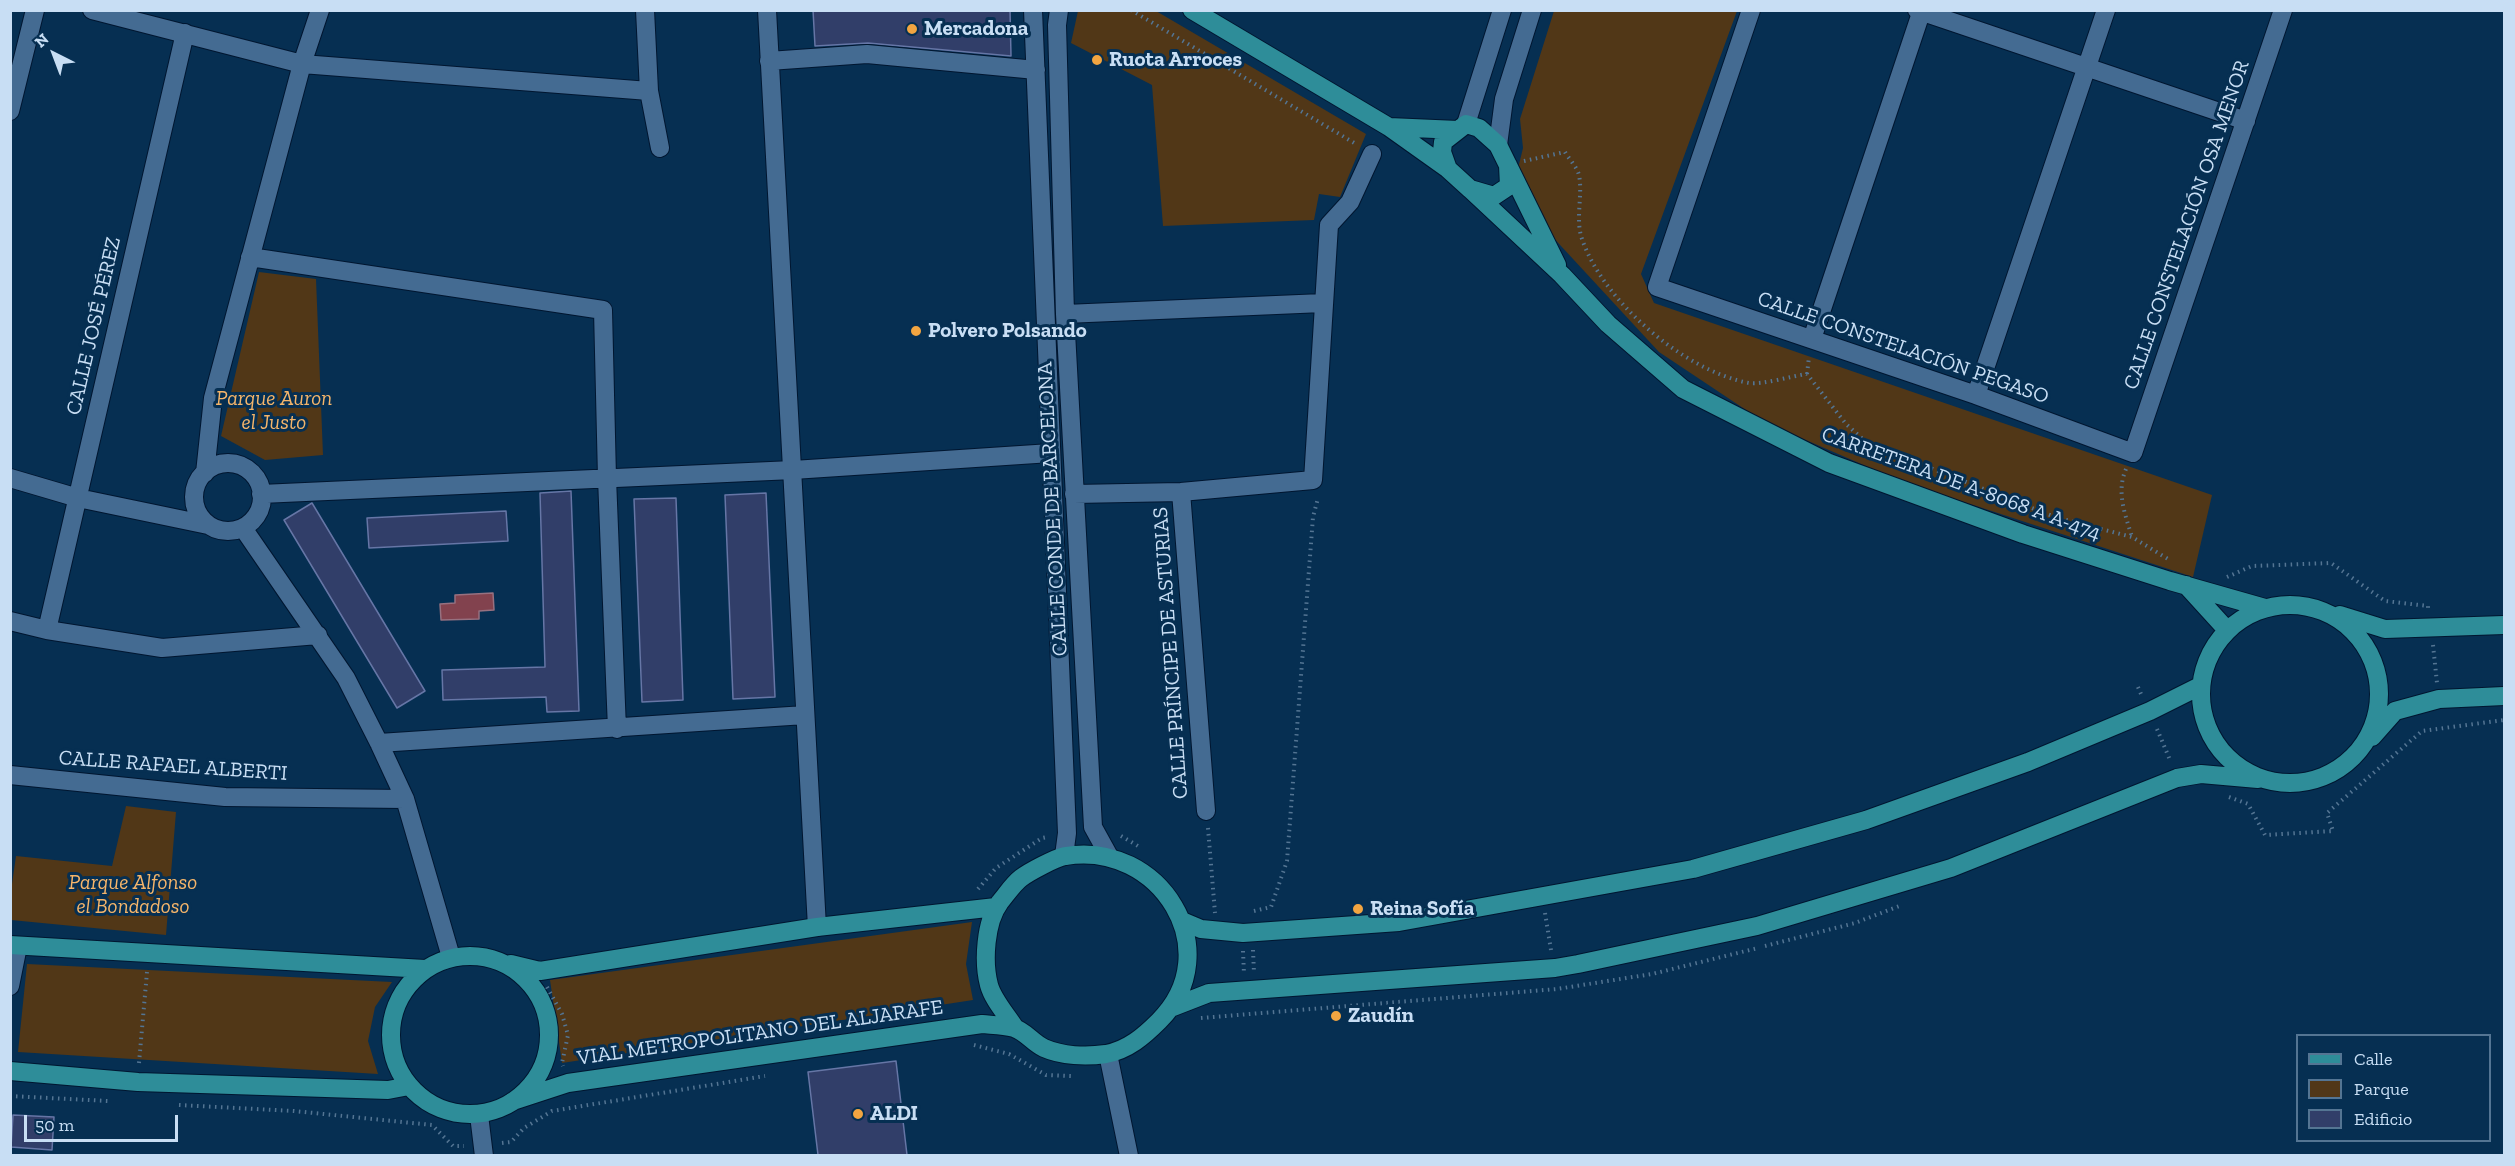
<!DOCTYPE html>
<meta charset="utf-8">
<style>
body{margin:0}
#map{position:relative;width:2515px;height:1166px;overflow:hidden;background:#062f52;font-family:"Zilla Slab",serif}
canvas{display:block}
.frame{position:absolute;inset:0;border:12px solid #c8def4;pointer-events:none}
.legend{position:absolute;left:2296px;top:1034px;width:195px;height:108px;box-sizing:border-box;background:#062f52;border:2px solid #547593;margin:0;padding:8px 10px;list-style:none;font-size:18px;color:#c8def4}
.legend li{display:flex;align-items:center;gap:12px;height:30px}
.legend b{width:30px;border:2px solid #547593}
.north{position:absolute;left:24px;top:24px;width:60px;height:60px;-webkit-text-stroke:4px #062f52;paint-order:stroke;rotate:318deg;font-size:16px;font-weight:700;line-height:24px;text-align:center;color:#c8def4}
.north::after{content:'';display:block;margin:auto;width:21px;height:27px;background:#c8def4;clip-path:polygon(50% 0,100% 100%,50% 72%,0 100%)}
.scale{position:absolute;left:24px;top:1115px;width:154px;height:27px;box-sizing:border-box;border:3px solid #c8def4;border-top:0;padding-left:8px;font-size:18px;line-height:21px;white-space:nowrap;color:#c8def4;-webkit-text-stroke:4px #062f52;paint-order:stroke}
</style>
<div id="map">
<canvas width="2515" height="1166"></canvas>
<div class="frame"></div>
<ul class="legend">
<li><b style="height:8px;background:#2e8d99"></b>Calle</li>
<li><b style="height:16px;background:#513717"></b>Parque</li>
<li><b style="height:16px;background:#313e69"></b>Edificio</li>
</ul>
<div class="north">N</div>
<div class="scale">50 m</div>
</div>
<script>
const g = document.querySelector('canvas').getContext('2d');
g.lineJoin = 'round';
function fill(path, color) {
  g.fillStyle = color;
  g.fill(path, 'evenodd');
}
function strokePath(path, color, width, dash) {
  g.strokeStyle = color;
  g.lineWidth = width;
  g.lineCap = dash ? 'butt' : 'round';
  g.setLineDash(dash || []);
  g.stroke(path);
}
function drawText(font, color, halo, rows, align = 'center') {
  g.font = font + ' "Zilla Slab",serif';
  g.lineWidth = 6;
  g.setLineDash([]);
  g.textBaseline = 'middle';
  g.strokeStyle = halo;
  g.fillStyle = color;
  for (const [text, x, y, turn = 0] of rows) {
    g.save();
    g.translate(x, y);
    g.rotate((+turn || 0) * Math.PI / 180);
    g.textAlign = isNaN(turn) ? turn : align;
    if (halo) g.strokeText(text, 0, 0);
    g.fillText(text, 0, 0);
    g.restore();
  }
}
const green = new Path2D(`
 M1078,11H1156L1366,134L1340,197L1319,194L1314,220L1163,226L1152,85L1071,43Z
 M1554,11H1737L1641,274L1654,303L2212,495L2193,577L1903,482L1764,422L1659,352L1512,193L1523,148L1520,119Z
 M259,272L316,279L323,455L265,460L221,436Z
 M126,806L176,812L166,935L11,920V891L16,856L112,866Z
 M972,922L966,964L973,1000L562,1063L550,980Z
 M27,964L392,982L375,1007L368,1041L378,1074L18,1052Z`);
const water = new Path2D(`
 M493,593L494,610L479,611V619L441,620L440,604L455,603V595Z`);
const building = new Path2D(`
 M813,10H1010L1011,56L868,43L815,46Z
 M571,491L579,711L547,712L546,697L443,700L442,670L545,667L540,493Z
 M766,493L775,697L733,699L725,495Z
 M676,498L683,700L642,702L634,499Z
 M312,503L425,691L397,708L284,520Z
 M506,511L508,541L369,548L367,518Z
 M896,1061L907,1155H818L808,1072Z
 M13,1115L54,1117L52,1150L11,1147Z`);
const path = new Path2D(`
 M1131,10L1356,144
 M1524,161L1565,152C1569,159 1577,167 1579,175C1583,195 1575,219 1582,239C1603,301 1684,371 1749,383C1762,385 1792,376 1807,374L1846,424L1867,443L2055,517L2132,537L2168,559
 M1807,374L1809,357
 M2126,469C2116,492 2125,514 2132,537
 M2227,577L2252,566L2331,563L2385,601L2428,606V608
 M2433,645L2437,683
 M2138,687L2141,694
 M2157,729L2170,760
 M2229,797L2248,804L2265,835L2333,831L2327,813L2422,731L2504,720
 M1208,828L1215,913
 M1121,836L1138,846
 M978,889L996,868L1042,838L1047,837
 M1254,911L1271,907L1287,861L1313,517L1318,498
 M1545,913L1551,950
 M1765,946L1855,923L1902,905
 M1253,950L1254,973
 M1243,951L1244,974
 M547,987L562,1014L568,1035L562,1063L563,1066
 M1201,1018L1557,989L1652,974L1758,948
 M974,1045L1009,1054L1046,1075L1071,1076
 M139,1063L147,972
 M10,1096L108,1101
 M179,1105L294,1111L432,1125L453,1146H464
 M502,1143L511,1142L524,1128L552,1111L765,1076`);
const minor = new Path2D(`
 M92,10L302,64L649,91
 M645,10L649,91L660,148
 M767,10L817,927
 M1033,10L1067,833L1064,856
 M1059,10L1057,25L1065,314L1093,827L1109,856
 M1751,10L1657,287L1976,395L2133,453L2283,10
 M1917,10L2246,121
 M769,61L867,54L1036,70
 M10,111L35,10
 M1466,124L1502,10
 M1498,145L1504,99L1532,10
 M250,257L603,310L607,478L617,729
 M1065,314L1323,303
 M1812,339L1922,10
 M1976,395L2106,10
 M194 497a34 34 0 1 1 68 0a34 34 0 1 1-68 0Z
 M205,473L213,398L302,64L320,10
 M10,478L78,498L208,525
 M1181,492L1206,811
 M261,494L793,470L1051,453
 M1074,494L1181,492L1313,480L1329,225L1350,202L1372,154
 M243,528L346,678L379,743L405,799L451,957
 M10,621L47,630L162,648L318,635
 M47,630L185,33
 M379,743L805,715
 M10,775L225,797L405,799
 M10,986L18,946
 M1108,1054L1129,1156
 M479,1115L484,1156`);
const major = new Path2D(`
 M1192,10L1389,127L1448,169L1470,189L1494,196L1509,186L1508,165
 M1389,127L1458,130
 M1448,169L1442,152L1443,142L1466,124L1479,128L1498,145L1557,265
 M1470,189L1562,275L1608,324L1683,389L1829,463L2023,534L2170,581L2265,608
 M2186,585L2227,630
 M2201 694a89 89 0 1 1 178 0a89 89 0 1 1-178 0Z
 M2340,615L2385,629L2504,625
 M2372,737L2395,711L2439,699L2504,696
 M1182,921L1201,929L1243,933L1399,922L1693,869L1866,820L2028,762L2150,711L2200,686
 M10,945L425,969
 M391 1035a79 79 0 1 1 158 0a79 79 0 1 1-158 0Z
 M511,964L540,971L817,927L996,907
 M1173,1007L1209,993L1555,968L1578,964L1757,926L1951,868L2177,778L2201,774L2258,779
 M10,1071L138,1082L388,1090L409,1086
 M513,1101L568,1083L982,1024C992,1025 1004,1025 1014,1028C1025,1031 1033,1043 1044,1048C1062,1056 1086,1057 1106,1054C1128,1050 1144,1036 1159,1021C1229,951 1160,840 1065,856C1055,858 1029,872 1021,878C1013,884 1006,895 1000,902C985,922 983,962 989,985C993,1000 1007,1015 1015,1028`);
const markers = [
 [912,29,6,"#f2a541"],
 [1097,60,6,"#f2a541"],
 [916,331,6,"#f2a541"],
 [1358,909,6,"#f2a541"],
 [1336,1016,6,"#f2a541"],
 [858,1114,6,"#f2a541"]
];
const poiNames = [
 ["Mercadona",924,29],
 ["Ruota Arroces",1109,60],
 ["Polvero Polsando",928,331],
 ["Reina Sofía",1370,909],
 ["Zaudín",1348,1016],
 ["ALDI",870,1114]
];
const streetNames = [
 ["CALLE CONSTELACIÓN OSA MENOR",2187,225,-71],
 ["CALLE JOSÉ PÉREZ",94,326,-77],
 ["CALLE CONSTELACIÓN PEGASO",1903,348,19],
 ["CARRETERA DE A-8068 A A-474",1961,484,20],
 ["CALLE CONDE DE BARCELONA",1053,509,-93],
 ["CALLE PRÍNCIPE DE ASTURIAS",1171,653,-94],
 ["CALLE RAFAEL ALBERTI",173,766,4],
 ["VIAL METROPOLITANO DEL ALJARAFE",760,1033,-8]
];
const parkNames = [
 ["Parque Auron",274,399],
 ["el Justo",274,423],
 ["Parque Alfonso",133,883],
 ["el Bondadoso",133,907]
];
fill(green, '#513717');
fill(water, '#82424e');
strokePath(water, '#977180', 1.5);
fill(building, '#313e69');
strokePath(building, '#6676a6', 1.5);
strokePath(minor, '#001630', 20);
strokePath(major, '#001630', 20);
strokePath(path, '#547593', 4, [1.5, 4.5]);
strokePath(minor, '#446b92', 18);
strokePath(major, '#2e8d99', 18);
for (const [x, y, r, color] of markers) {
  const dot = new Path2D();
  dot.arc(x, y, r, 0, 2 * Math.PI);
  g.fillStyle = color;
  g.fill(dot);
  strokePath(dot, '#062f52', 2);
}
drawText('bold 21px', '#c8def4', '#062f52', poiNames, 'left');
drawText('21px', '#c8def4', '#062f52', streetNames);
drawText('italic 21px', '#f5b56a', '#062f52', parkNames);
</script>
